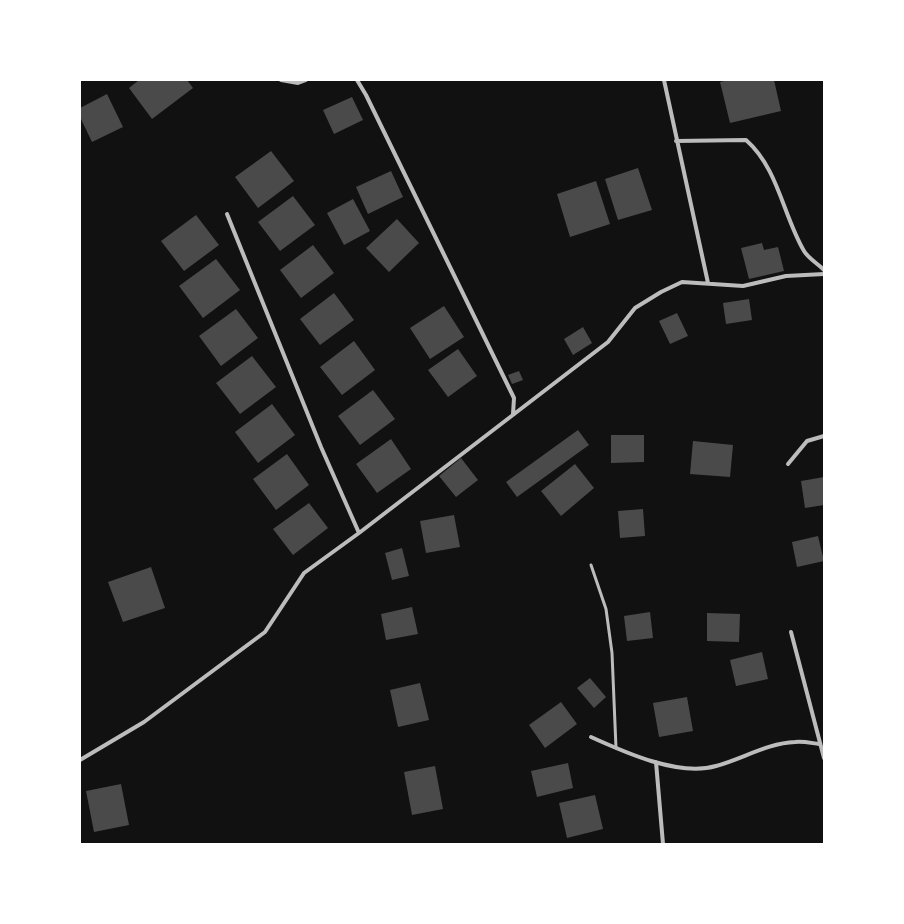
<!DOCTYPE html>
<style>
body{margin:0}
#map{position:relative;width:904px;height:924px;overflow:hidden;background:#111;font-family:"Fira Sans",sans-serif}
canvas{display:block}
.frame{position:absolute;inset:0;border:81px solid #fff;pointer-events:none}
</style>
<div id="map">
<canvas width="904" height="924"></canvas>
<div class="frame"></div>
</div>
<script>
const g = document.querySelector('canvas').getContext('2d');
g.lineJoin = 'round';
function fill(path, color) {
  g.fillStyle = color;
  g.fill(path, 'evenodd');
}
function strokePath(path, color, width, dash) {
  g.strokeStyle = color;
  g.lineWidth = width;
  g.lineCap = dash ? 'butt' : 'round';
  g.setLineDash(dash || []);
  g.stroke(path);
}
const building = new Path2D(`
 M139,80H187L193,88L152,119L129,88Z
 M729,80H774L781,111L730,123L720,82Z
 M107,94L123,127L92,142L80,117V108Z
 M352,97L363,120L334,134L323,110Z
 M271,151L294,181L258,208L235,177Z
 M638,168L652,210L618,220L605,179Z
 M391,171L403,197L368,214L356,187Z
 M596,181L610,224L570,237L557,194Z
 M293,196L315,225L280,251L258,222Z
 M353,199L370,231L344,245L327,213Z
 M196,215L219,245L184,271L161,241Z
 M397,219L419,243L389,272L366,248Z
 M762,243L764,250L778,247L784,271L749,279L741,248Z
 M313,245L334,273L301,298L280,270Z
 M216,259L240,290L203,318L179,286Z
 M334,293L354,320L320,345L300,319Z
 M749,299L752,320L726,324L723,303Z
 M444,306L464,337L430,359L410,328Z
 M236,309L258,338L221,366L199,336Z
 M677,313L688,336L670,344L659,321Z
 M583,327L592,343L573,355L564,339Z
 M354,341L375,370L342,395L320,367Z
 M458,349L477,376L448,397L428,370Z
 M252,356L276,387L240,414L216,383Z
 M519,371L523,380L512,384L508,375Z
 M373,390L395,419L360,445L338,416Z
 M272,404L295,435L258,463L235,432Z
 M578,430L589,445L517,497L506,482Z
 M611,435H644V462L611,463Z
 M391,439L411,469L377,493L356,464Z
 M693,441L733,445L730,477L690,474Z
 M287,454L309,485L276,510L253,479Z
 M461,458L478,480L456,497L439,476Z
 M575,464L594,488L561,516L541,491Z
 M824,477V505L805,508L801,481Z
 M309,503L328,528L293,555L273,529Z
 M643,509L645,536L620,538L618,511Z
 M454,515L460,547L426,553L420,521Z
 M818,536L824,561L797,567L792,542Z
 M402,548L409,576L392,580L385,553Z
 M151,567L165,608L123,622L108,582Z
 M412,607L418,634L386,640L381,614Z
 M650,612L653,638L627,641L624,616Z
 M707,613L740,614L739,642L707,641Z
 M762,652L768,679L736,686L730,660Z
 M590,678L606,697L594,708L577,688Z
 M420,683L429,720L398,727L390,690Z
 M687,697L693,731L659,737L653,703Z
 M561,702L577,724L545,748L529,725Z
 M568,763L573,788L537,797L531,771Z
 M435,766L443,809L412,815L404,772Z
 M121,784L129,825L94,832L86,791Z
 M595,795L603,829L567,838L559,803Z`);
const service = new Path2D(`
 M591,565L606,609L612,653L616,748`);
const minor = new Path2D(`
 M281,80L298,83L306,80
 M357,80L366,95L514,398L513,414
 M664,80L708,283
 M676,141L746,140C778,168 783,215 804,251C808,258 818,264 824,270
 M227,214L321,447L359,533
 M788,464L807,441L824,436
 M791,632L824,758
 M591,737C624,752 679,777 716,766C742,759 768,743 795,742C803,741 811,743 819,744
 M80,760L144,722L265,632L304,573L359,533L608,342L635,308L661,292L682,282L743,286L786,276L824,274
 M656,762L663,844`);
fill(building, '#4a4a4a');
strokePath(service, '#bcbcbc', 3);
strokePath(minor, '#bcbcbc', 4);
</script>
